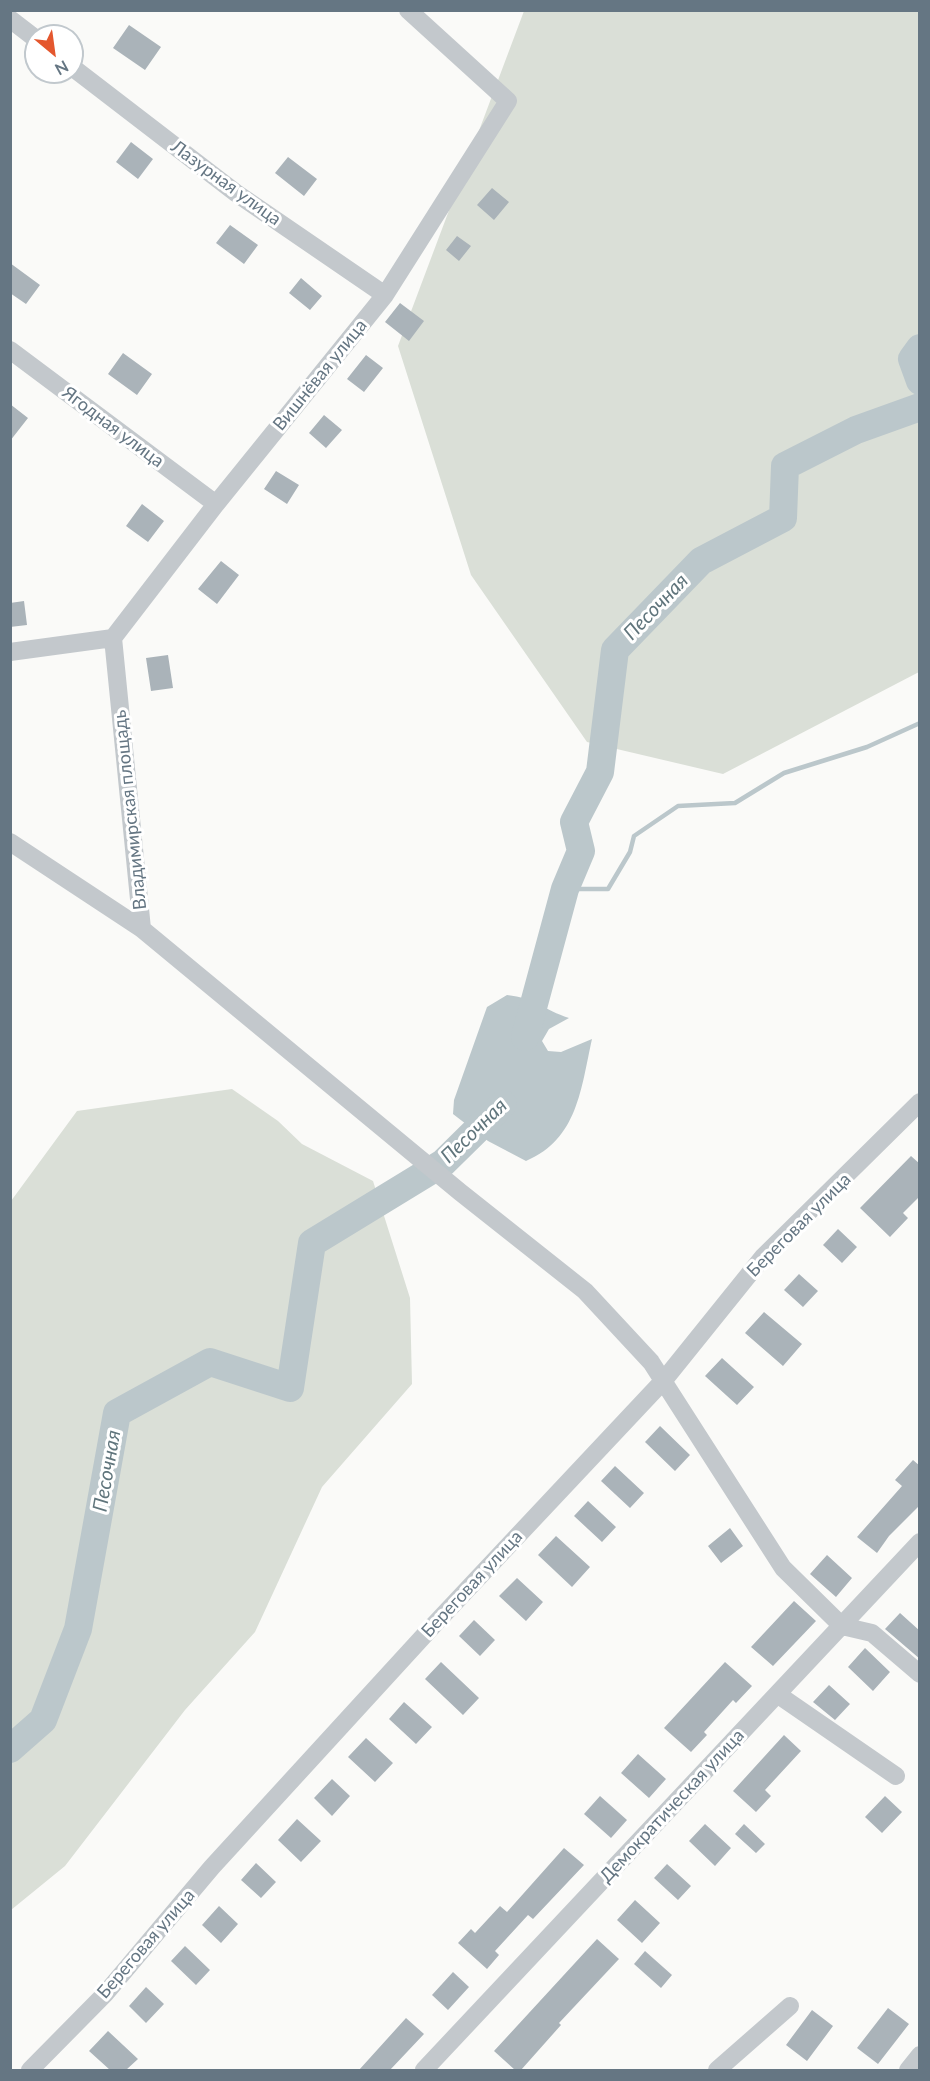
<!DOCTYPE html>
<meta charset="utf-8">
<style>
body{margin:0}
#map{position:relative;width:930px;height:2081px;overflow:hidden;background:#fafaf8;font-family:Lato,sans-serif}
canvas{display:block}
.frame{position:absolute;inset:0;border:12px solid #657683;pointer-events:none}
.north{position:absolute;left:24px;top:24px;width:60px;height:60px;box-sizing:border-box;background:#fff;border:2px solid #c1c8cd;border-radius:50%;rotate:151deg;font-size:16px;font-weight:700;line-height:24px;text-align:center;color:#657683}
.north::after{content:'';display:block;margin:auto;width:21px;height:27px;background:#e4572e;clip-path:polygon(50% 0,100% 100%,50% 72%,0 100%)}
</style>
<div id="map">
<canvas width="930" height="2081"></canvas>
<div class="frame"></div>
<div class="north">N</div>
</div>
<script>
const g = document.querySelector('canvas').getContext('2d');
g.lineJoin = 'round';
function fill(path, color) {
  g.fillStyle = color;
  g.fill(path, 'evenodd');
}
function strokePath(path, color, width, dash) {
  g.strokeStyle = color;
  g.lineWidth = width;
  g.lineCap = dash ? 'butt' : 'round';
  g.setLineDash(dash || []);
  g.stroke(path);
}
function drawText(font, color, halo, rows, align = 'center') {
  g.font = font + ' Lato,sans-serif';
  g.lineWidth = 6;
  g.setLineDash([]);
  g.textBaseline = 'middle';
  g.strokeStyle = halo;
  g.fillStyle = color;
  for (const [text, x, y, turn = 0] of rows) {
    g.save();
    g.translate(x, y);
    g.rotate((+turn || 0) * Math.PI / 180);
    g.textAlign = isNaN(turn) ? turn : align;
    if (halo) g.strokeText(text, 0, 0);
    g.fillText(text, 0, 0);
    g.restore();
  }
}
const green = new Path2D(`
 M524,11H919V672L723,774L587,742L471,575L398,346Z
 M232,1089L278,1121L302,1144L373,1181L410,1298L412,1384L322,1487L255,1632L185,1710L65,1866L11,1910V1201L77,1111Z`);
const water = new Path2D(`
 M507,995C535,998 544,1010 569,1018L549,1029L542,1041L548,1051L561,1052L592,1039C581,1088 578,1139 526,1161L488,1141L453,1114L454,1100L487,1007Z`);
const stream = new Path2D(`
 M565,889H608L630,852L634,836L678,806L735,803L784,773L867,747L920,723`);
const river = new Path2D(`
 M920,348L912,359L920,381
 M525,1037L565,889L581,851L574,822L600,772L615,650L701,561L783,518L785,466L856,430L920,407
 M10,1749L43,1720L78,1629L117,1413L210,1362L290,1388L312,1243L443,1163L503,1104`);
const building = new Path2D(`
 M129,25L161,47L145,70L113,48Z
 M131,142L153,159L138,179L116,162Z
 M288,157L317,179L304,196L275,173Z
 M492,188L509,202L494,220L477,205Z
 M230,225L258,245L244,264L216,243Z
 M457,236L471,246L459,261L446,250Z
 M10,263L40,285L26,304L10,293Z
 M301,278L322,296L310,310L289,293Z
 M400,303L424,321L409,341L385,322Z
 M123,353L152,374L137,395L108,374Z
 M366,355L383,368L364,392L347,379Z
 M10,404L28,418L10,441Z
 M324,415L342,430L326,448L309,433Z
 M276,471L299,485L287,504L264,489Z
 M142,504L164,521L148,542L126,526Z
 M221,561L239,575L217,604L198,589Z
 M24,601L27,625L10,627V603Z
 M168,655L173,688L151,691L146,658Z
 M911,1156L920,1164V1196L903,1213L908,1218L890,1237L860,1208Z
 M838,1229L857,1247L842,1263L823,1245Z
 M799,1274L818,1291L803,1307L784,1290Z
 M764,1312L802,1344L783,1366L745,1333Z
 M722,1358L754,1387L737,1405L705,1376Z
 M660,1426L690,1455L675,1471L645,1442Z
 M913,1460L920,1466V1505L889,1536L877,1553L857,1537L902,1486L895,1480Z
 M615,1466L644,1493L630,1508L601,1481Z
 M588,1501L616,1527L602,1542L574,1516Z
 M730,1528L743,1546L721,1563L708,1546Z
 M556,1536L590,1567L572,1587L538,1555Z
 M827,1555L852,1578L836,1597L810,1574Z
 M517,1578L543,1602L526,1621L499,1596Z
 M794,1601L816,1621L773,1666L751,1647Z
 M900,1613L920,1631V1659L885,1629Z
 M474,1620L495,1640L480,1656L459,1636Z
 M865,1648L890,1672L873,1691L848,1667Z
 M441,1662L479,1698L463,1715L425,1679Z
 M725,1662L752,1686L736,1703L733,1700L704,1732L707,1735L691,1752L664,1728Z
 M829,1685L850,1704L835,1720L813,1702Z
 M404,1702L432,1727L416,1744L389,1719Z
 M784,1735L801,1751L765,1790L771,1796L756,1812L733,1791Z
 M366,1738L393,1763L375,1782L348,1757Z
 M638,1754L666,1779L649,1798L621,1773Z
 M332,1779L350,1796L332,1816L314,1798Z
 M600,1796L627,1820L611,1838L584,1814Z
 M885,1796L902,1812L882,1833L865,1817Z
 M297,1819L321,1841L301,1862L278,1840Z
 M705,1824L731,1848L715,1866L689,1841Z
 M744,1824L765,1844L756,1853L735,1834Z
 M564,1848L584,1865L533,1919L528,1915L495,1951L499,1955L487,1969L458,1943L471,1929L475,1933L500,1906L507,1912Z
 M256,1863L276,1882L261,1898L241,1880Z
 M667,1864L691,1886L678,1900L654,1878Z
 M635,1900L660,1923L642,1943L617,1920Z
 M219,1906L238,1924L221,1943L202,1925Z
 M597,1939L619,1959L559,2023L561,2025L521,2070H515L494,2051Z
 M185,1946L210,1970L196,1985L171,1961Z
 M645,1951L672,1975L661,1988L634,1964Z
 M453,1972L469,1987L448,2010L432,1995Z
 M146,1987L164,2004L146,2023L129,2006Z
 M888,2008L909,2024L878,2064L857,2048Z
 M812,2010L833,2026L807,2061L786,2045Z
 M406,2018L424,2034L390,2070H359Z
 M108,2031L138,2059L126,2070H110L89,2051Z`);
const minor = new Path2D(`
 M10,19L36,39
 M72,67L236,193L385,295
 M10,350L216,504
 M113,638L216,504L385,295L508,101L408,10
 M113,638L142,929
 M10,652L113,638
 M10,842L142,929L460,1192L585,1291L651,1362L783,1568L842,1626L872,1633L920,1674
 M777,1694L896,1776
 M30,2070L105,1994L212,1867L430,1629L664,1380L763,1257L920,1102
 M424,2070L920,1542
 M717,2070L790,2006
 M908,2070L920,2055`);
const streetNames = [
 ["Лазурная улица",226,183,36],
 ["Вишнёвая улица",320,375,-51],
 ["Ягодная улица",113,427,37],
 ["Владимирская площадь",130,810,-96],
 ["Береговая улица",799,1225,-45],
 ["Береговая улица",472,1584,-47],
 ["Демократическая улица",672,1806,-47],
 ["Береговая улица",146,1944,-49]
];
const waterNames = [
 ["Песочная",656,607,-46],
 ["Песочная",474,1131,-44],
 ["Песочная",107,1471,-80]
];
fill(green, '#dadfd7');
fill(water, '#bbc7cb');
strokePath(stream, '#bbc7cb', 4.5);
strokePath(river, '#bbc7cb', 28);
fill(building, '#aab3b9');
strokePath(minor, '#c3c8cc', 18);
drawText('18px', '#657683', '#fff', streetNames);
drawText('italic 20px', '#60757c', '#fff', waterNames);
</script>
